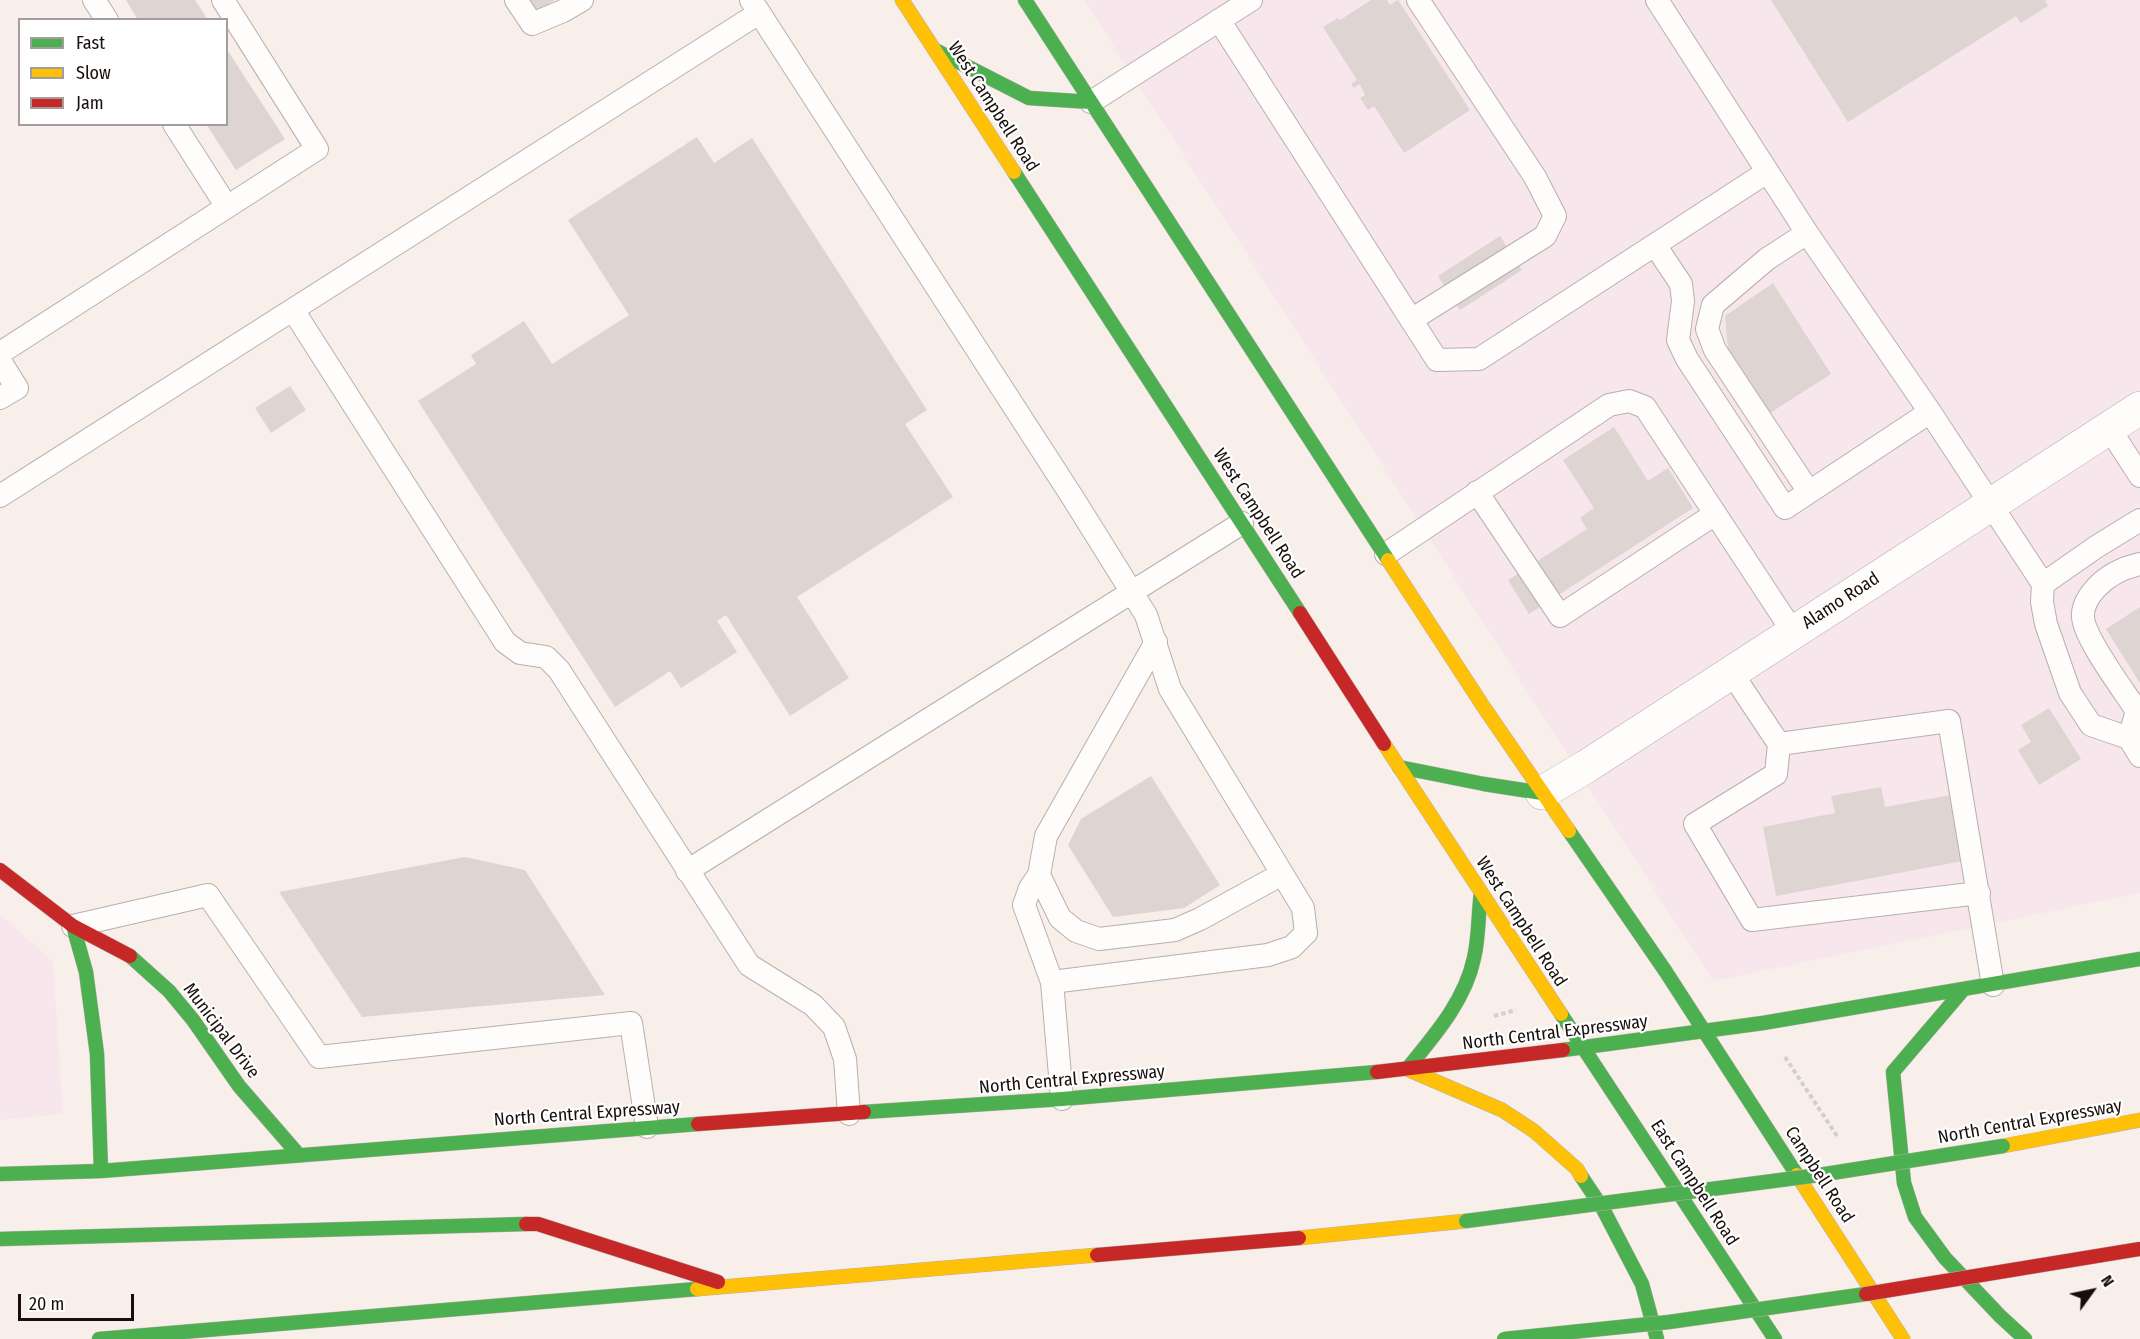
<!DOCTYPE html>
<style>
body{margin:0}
#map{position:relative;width:2140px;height:1339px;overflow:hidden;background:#f8efeb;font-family:"Fira Sans Condensed",sans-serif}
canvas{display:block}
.legend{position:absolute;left:18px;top:18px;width:210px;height:108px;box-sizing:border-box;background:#fefefe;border:2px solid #a29e9d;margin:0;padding:8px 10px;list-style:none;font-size:18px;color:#180f0b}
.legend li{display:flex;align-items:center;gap:12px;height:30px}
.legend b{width:30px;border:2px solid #a29e9d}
.north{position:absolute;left:2062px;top:1261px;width:60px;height:60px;-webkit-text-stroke:4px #fefefe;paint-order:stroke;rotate:57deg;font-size:16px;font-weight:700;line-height:24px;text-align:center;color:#180f0b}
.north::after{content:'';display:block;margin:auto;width:21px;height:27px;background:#180f0b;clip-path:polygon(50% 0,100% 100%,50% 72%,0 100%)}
.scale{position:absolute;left:18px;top:1294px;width:116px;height:27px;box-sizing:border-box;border:3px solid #180f0b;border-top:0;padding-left:8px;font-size:18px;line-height:21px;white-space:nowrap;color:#180f0b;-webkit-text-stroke:4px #fefefe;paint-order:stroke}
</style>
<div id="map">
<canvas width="2140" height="1339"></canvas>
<ul class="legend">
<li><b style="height:8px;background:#4caf50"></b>Fast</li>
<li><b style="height:8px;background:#ffc107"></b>Slow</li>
<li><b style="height:8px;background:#c62828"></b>Jam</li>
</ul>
<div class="north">N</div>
<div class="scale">20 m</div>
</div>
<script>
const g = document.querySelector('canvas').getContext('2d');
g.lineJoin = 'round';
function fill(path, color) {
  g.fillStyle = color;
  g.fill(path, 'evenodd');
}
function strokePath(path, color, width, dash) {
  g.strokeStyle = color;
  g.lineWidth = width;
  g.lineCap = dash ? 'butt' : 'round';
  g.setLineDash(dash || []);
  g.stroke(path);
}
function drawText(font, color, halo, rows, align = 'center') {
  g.font = font + ' "Fira Sans Condensed",sans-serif';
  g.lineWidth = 4.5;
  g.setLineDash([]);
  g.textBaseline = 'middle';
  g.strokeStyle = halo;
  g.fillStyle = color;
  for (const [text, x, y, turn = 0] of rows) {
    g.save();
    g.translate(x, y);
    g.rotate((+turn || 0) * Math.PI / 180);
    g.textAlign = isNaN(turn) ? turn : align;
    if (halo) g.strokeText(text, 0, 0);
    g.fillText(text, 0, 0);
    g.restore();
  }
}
const commercial = new Path2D(`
 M1084,0H2140V893L1713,981Z
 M0,914L53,962L63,1114L0,1120Z`);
const building = new Path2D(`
 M126,0H195L208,20H138Z
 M520,0H555L530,16Z
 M1371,0H1387L1390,5L1398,0L1470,110L1404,153L1374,106L1368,110L1360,98L1365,95L1360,84L1354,88L1351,84L1357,80L1323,27L1338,18L1340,20Z
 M1771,0H2045L2048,6L2021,23L2016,16L1848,122Z
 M226,48L285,139L236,170L206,124H226Z
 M697,137L714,163L752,138L927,410L905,424L953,497L797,597L849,678L790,716L726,615L717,621L737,652L681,688L670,671L615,707L418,401L476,364L471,355L524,321L552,364L629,315L568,220Z
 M1500,236L1522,270L1460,310L1438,276Z
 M1773,283L1831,374L1770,413L1728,348L1725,316Z
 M290,386L306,410L271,433L255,408Z
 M1614,427L1648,481L1668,468L1693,508L1529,614L1508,580L1587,529L1580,518L1594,508L1563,460Z
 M2140,607V683L2106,629Z
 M2049,708L2081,759L2039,785L2018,750L2031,742L2021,725Z
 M1151,776L1220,885L1184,908L1113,917L1068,845L1081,819Z
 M1881,787L1885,807L1951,795L1963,861L1776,896L1763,827L1835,813L1831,796Z
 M465,857L525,870L605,995L362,1017L279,892Z`);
const path = new Path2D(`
 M1494,1016L1516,1010
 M1785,1057L1837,1136`);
const lane = new Path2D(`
 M94,0L107,20
 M516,0L532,24L563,11L582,0
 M751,0L1073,498L1146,615L1170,689L1303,908L1306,933L1292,947L1268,955L1052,982L1062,1099
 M1657,0L1807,233L1930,412L2043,584L2042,602L2046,624L2070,693L2091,725L2129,738L2140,756
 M1219,20L1437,360L1479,359L1767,172
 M1091,102L1251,0
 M174,124L227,207
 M1807,233L1767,259L1713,305L1707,329L1715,350L1809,492
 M1655,245L1681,284L1683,301L1678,340L1687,359L1785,508L1930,412
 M293,310L505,642L520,653L546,657L559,670L749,965L813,1005L834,1027L845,1059L849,1114
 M1411,320L1545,236L1555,216L1535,177L1418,0
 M0,353L317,149L223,0
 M0,361L17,388L0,398
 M2109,428L2140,476
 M1477,492L1560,616L1715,514
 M0,496L759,13
 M1386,554L1609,405L1629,401L1645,407L1793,632
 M2043,584L2096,547L2140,520
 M1156,642L1046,836L1039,875L1060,918L1076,931L1099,939L1175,930L1200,919L1282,874
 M1731,672L1779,744L1949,721L1993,985
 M2129,738L2137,711C2124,691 2084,638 2083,617C2082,607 2089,595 2096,588C2108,575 2122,568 2140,564
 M1779,744L1776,774L1695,824L1752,920L1979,893
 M687,871L1242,523
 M1039,875L1030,888L1024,905L1052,982
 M73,926L208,895L319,1057L631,1023L647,1127`);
const street = new Path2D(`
 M1542,793L1587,766L2140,408`);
const fast = new Path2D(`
 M1025,0L1388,560
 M935,50L1029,98L1091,102
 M1014,172L1300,613
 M1399,767L1484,784L1542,793
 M1569,831L1666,972L1797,1175
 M73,926L86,972L97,1054L101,1171
 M130,956L169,991L193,1020L239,1086L298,1154
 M1963,990L1893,1072L1904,1183L1915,1217L1945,1258L2000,1316L2025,1339
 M1561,1014L1775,1339
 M1563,1050L1763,1023L2140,959
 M1407,1069C1434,1036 1465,1001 1474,958C1479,937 1478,915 1481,893
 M864,1112L1062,1099L1377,1072
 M0,1174L101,1171L698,1124
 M1581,1176L1603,1209L1642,1284L1657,1339
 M0,1239L526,1224
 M99,1339L697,1289`);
const slow = new Path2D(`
 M902,0L1014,172
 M1388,560L1483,706L1569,831
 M1384,744L1561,1014
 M1409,1070L1502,1110L1534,1131L1577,1169L1581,1176
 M2003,1146L2140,1120
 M1797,1175L1903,1339
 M1299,1238L1466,1221
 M697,1289L1097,1255`);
const jam = new Path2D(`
 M1300,613L1384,744
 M0,870L73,926L130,956
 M1377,1072L1563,1050
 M698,1124L864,1112
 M526,1224H538L718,1282
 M1097,1255L1299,1238`);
const fastBridge = new Path2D(`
 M1466,1221L1819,1175L2003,1146
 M1504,1339L1669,1322L1866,1294`);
const jamBridge = new Path2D(`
 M1866,1294L2140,1249`);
const streetNames = [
 ["West Campbell Road",993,107,57],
 ["West Campbell Road",1258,514,57],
 ["Alamo Road",1841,601,-33],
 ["West Campbell Road",1521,922,57],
 ["Municipal Drive",221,1031,53],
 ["North Central Expressway",1555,1033,-7],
 ["North Central Expressway",1072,1080,-5],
 ["North Central Expressway",587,1114,-4],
 ["North Central Expressway",2030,1122,-10],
 ["Campbell Road",1819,1175,57],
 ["East Campbell Road",1694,1183,57]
];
fill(commercial, '#f7e6eb');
fill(building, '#ded5d2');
strokePath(lane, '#b8afab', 24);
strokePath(street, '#b8afab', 34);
strokePath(fast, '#b8afab', 15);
strokePath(slow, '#b8afab', 15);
strokePath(jam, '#b8afab', 15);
strokePath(path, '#d2d0ce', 4, [4.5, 3]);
strokePath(lane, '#fefdfc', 22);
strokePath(street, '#fefdfc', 33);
strokePath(fast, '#4caf50', 14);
strokePath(slow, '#ffc107', 14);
strokePath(jam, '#c62828', 14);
strokePath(fastBridge, '#beb0a7', 15, []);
strokePath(jamBridge, '#beb0a7', 15, []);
strokePath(fastBridge, '#4caf50', 14);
strokePath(jamBridge, '#c62828', 14);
drawText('18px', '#180f0b', '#fefefe', streetNames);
</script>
